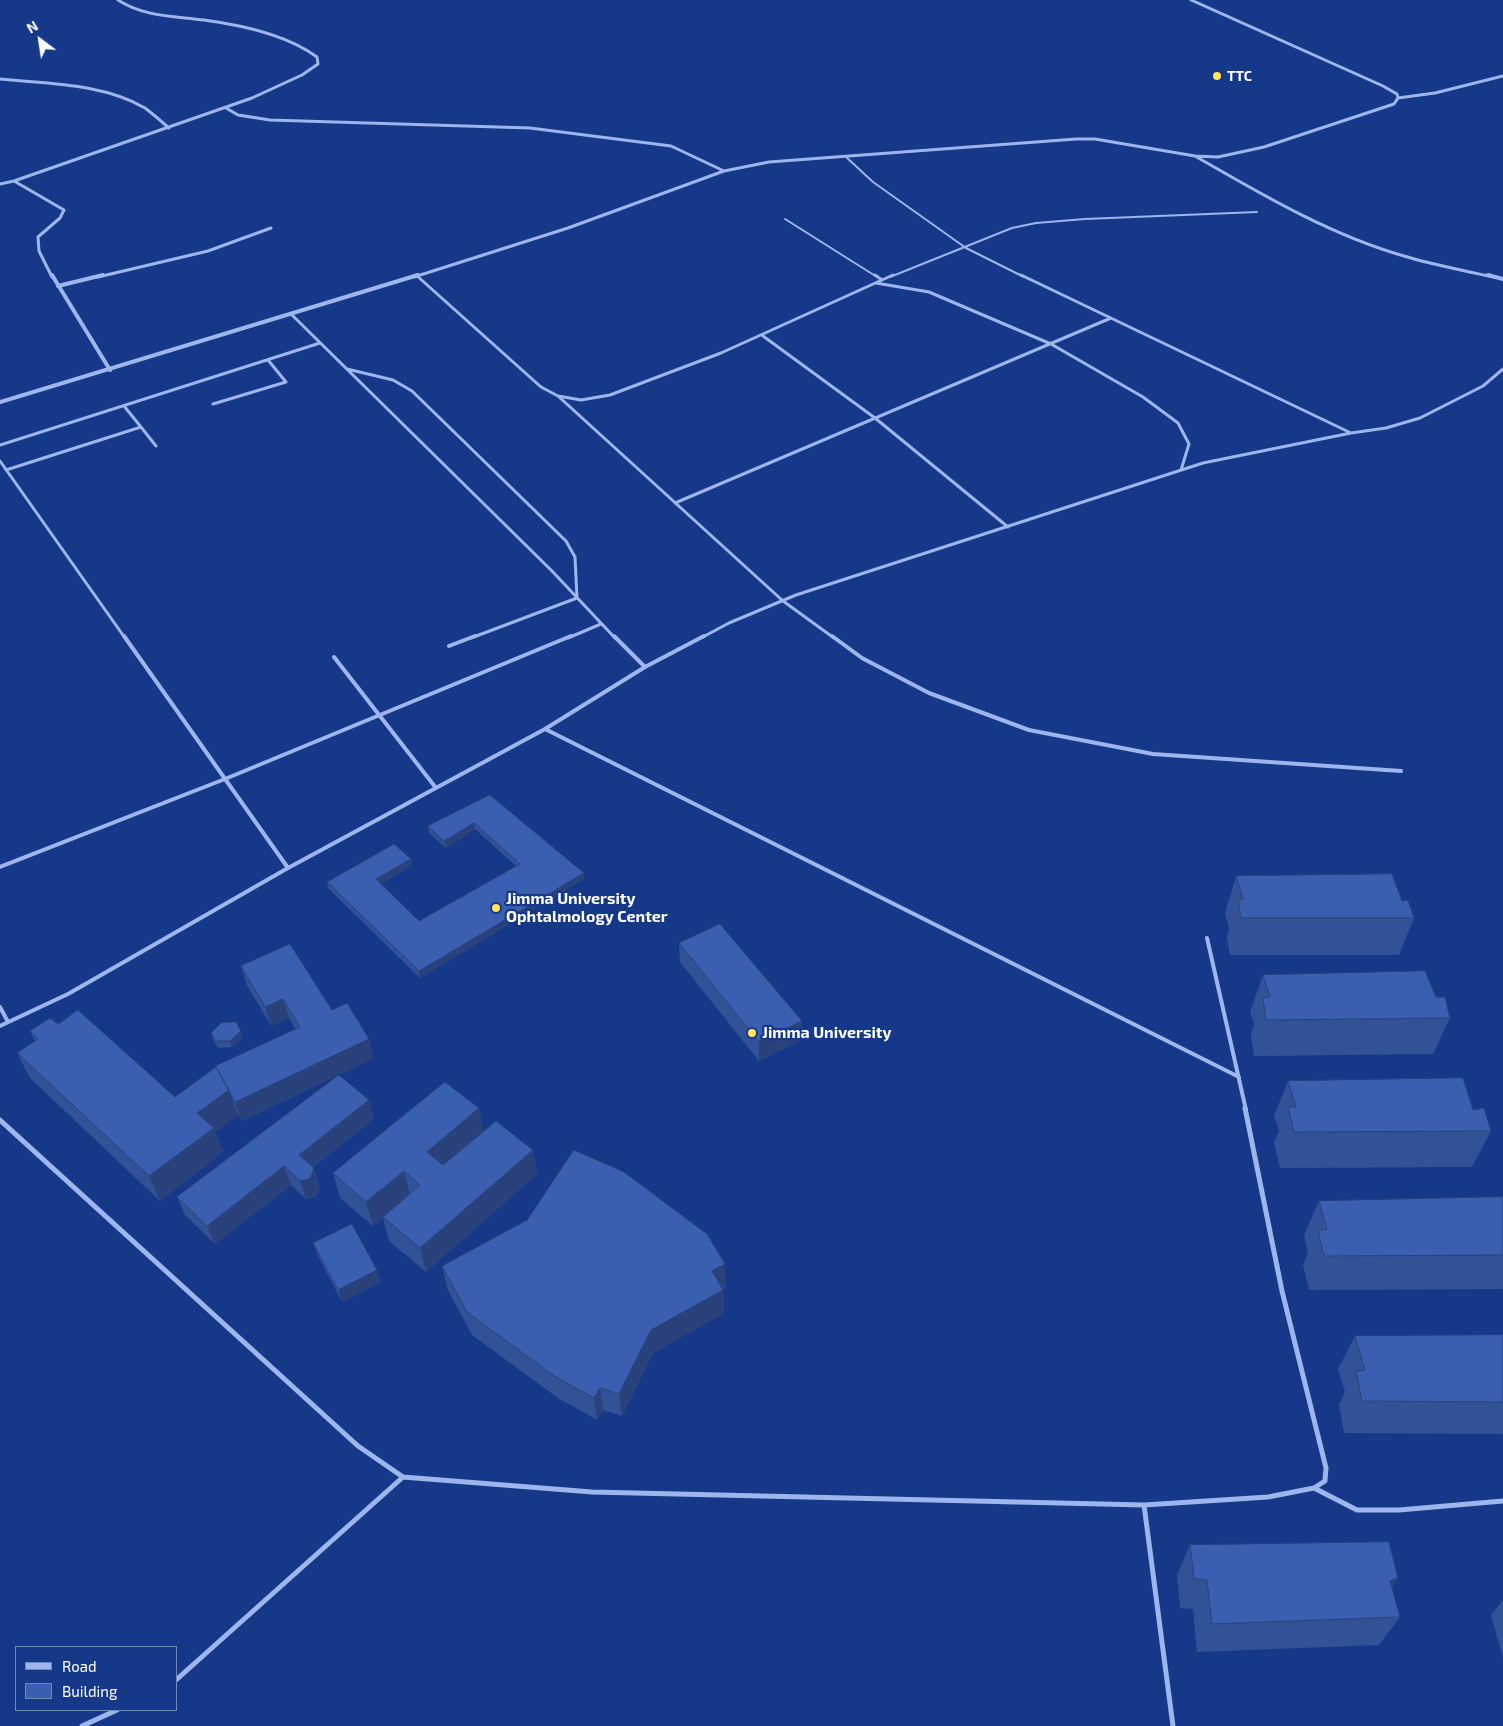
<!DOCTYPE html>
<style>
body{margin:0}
#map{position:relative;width:1503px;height:1726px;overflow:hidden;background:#163888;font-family:"Exo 2",sans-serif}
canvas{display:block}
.legend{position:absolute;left:15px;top:1646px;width:162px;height:65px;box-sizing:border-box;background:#163888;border:1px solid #7388b8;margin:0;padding:6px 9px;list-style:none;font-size:15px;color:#fff}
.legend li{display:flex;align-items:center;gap:10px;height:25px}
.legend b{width:25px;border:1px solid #7388b8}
.north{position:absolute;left:15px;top:15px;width:50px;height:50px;-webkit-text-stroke:4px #163888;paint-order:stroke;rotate:329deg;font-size:14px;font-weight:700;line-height:20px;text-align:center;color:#fff}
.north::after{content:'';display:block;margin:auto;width:18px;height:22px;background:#fff;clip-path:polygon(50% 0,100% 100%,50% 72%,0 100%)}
</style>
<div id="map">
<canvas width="1503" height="1726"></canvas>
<ul class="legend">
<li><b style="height:6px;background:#9db6ee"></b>Road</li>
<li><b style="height:14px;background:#3a5fb0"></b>Building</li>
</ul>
<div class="north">N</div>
</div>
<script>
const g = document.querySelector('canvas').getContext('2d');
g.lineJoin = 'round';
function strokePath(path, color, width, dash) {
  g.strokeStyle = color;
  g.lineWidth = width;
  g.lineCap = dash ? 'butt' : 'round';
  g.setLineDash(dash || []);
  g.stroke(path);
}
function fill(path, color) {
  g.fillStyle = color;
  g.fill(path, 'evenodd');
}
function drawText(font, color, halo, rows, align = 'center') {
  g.font = font + ' "Exo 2",sans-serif';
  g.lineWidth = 4.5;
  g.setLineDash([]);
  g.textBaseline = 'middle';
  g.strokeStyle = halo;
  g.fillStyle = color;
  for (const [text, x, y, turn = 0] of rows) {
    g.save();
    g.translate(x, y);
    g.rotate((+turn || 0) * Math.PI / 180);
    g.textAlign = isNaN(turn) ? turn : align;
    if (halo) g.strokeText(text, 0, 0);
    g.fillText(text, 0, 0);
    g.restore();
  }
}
const serviceFar3 = new Path2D(`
 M845,156L873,182L966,248L1024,277
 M785,219L877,277
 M416,275L418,277
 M890,277L1012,228L1036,223L1085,219L1257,212`);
const serviceFar2 = new Path2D(`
 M416,275L541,387L558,396L581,400L610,395L721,353L893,275
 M875,275L882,280
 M1021,275L1351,433
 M876,283L929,292L1051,344L1143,397L1178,423L1189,444L1181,470
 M292,315L552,571L615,638
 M763,336L875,418L1008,527
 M347,369L393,380L412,391L566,541L575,557L577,598L471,638
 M558,396L783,601L834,638
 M213,404L286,382L268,360
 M141,427L156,446
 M0,445L320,343
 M0,461L125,638
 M6,470L141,427L124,406
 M675,503L1111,318
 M568,638L601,624
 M701,638L729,623L796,595L1203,463L1351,433L1386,428L1420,418L1483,386L1503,369`);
const serviceFar1 = new Path2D(`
 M124,636L288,868
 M614,636L645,667
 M832,636L862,658L929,693L1029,730L1153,754L1401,771
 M449,646L475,636
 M334,657L436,788
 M545,729L1239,1077
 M0,867L225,779L571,636
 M1207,938L1246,1110
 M0,1007L8,1022
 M0,1026L68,994L288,868L545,729L645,667L704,636`);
const service = new Path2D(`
 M0,1120L358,1446L403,1477L592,1492L1144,1505L1268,1497L1314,1488L1325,1481L1326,1468L1282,1291L1245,1108
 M1314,1488L1357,1510H1399L1503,1501
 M1144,1505L1173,1726
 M176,1680L403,1477
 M82,1726L117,1710`);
const minorFar1 = new Path2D(`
 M0,79C47,84 103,83 145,108C153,114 161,121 169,128
 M1398,98L1435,93L1503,76
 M226,108L238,115L270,120L530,128L671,146L724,171
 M1195,156C1261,194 1330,235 1404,256C1433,265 1463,270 1493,277
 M14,181L64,210L60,218L38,237L39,251L52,277
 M0,184L14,181L252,98L302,75L318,64L317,57C286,34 241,25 204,20C174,16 144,17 118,0
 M98,277L208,251L271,228
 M414,277L568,228L724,171L769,162L1076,139H1095L1195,156L1218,157L1264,147L1394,104L1398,98L1397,94L1383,86L1191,0`);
const minor = new Path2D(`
 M52,275L110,370
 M1488,275L1503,279
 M58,286L103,275
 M0,402L418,275`);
const wall = new Path2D(`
 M490,795L584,873V879L420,978L328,888L327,882L411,859L412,865L381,884L419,921L516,866L475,829L446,848L429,833L428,826Z
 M1236,876L1402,901L1414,918L1399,955H1230L1227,938L1229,928L1225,913Z
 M679,943L802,1021L801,1040L759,1061L680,962Z
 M241,966L332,1010L369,1039L374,1058L242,1121L238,1114L215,1132L223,1152L160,1201L30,1078L17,1053L35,1041L30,1031L58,1024L175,1097L215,1067L295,1029L289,1018L271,1026L247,985Z
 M1263,975L1436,997L1450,1018L1433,1054L1254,1056L1251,1035L1254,1024L1250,1012Z
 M211,1033L243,1038L232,1047L218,1048L213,1040Z
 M1288,1081L1473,1110L1491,1131L1472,1167L1280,1168L1274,1143L1279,1131L1274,1116Z
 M369,1100L374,1119L313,1167L320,1187L316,1197L306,1199L291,1185L215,1244L185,1215L177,1197Z
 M479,1108L483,1132L533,1150L537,1174L426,1272L389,1241L383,1218L373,1226L340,1198L333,1173Z
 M1503,1197V1289L1309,1290L1303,1265L1308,1253L1304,1235L1319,1201Z
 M313,1243L381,1282L342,1302L318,1256Z
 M442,1266L726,1288L723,1289L724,1313L653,1353L622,1416L603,1410L597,1420L558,1398L472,1335L448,1290Z
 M1503,1335V1434L1344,1433L1339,1404L1345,1392L1338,1369L1355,1336Z
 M1190,1545L1398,1578L1392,1588L1400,1617L1379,1645L1197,1652L1193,1609L1180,1608L1177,1575Z
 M1503,1600V1658L1491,1615Z`);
const shadedWall = new Path2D(`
 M474,823L475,829L446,848L444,841Z
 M411,859L412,865L378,886L376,879Z
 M584,873V879L420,978L419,971Z
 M283,999L289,1018L271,1026L265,1007Z
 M802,1021L801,1040L759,1061V1042Z
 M241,1031L243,1038L232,1047L230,1041Z
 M369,1039L374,1058L242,1121L235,1102Z
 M229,1090L238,1115L215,1132L223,1152L160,1201L149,1176L197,1113Z
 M369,1100L374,1119L305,1173L299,1155Z
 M479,1108L484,1133L433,1176L427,1152Z
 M533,1150L537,1174L426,1272L420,1248Z
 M284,1166L291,1185L215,1244L207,1226Z
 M314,1168L320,1187L316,1197L306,1199L300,1181Z
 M404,1171L410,1195L383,1217V1218L373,1226L366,1202Z
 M725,1264L726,1288L713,1295L712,1271Z
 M377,1270L381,1282L342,1302L338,1290Z
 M723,1290L724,1313L653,1353L622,1416L619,1394L651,1330Z
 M600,1388L603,1410L597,1420L594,1398Z
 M1398,1578L1378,1607L1390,1581Z`);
const building = new Path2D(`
 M490,795L584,873L419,971L327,882L394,844L411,859L376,879L419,921L520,864L474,823L444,841L428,826Z
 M1392,874L1402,901L1408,900L1414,918H1241L1238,901L1243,899L1236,876Z
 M720,924L802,1021L759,1042L679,943Z
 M290,944L332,1010L347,1003L369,1039L235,1102L216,1067H215V1066L300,1027L283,999L265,1007L241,966Z
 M1425,971L1436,997H1445L1450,1018L1266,1020L1263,998L1270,997L1263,975Z
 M78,1010L175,1097L216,1067L229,1090L197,1113L214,1128L149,1176L17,1053L38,1039L30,1031L50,1018L58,1024Z
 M236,1022L241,1031L230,1041H216L211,1033L221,1023Z
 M339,1075L369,1100L299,1155L314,1168L310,1179L300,1181L284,1166L207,1226L177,1197Z
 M1463,1078L1473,1110L1484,1108L1491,1131L1294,1132L1288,1107H1296L1288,1081Z
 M445,1082L479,1108L427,1152L443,1165L496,1121L533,1150L420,1248L383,1217L420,1185L404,1171L366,1202L333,1173Z
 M574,1150L624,1172L707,1234L725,1264L712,1271L723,1290L651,1330L619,1394L600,1388L594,1398L554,1376L467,1312L442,1266L527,1220Z
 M1503,1197V1255L1324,1256L1318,1231L1327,1229L1319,1201Z
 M352,1224L377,1270L338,1290L313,1243Z
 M1503,1335V1402L1362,1401L1356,1371L1365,1370L1355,1336Z
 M1389,1542L1398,1578L1390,1581L1400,1617L1212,1624L1207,1580L1194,1579L1190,1545Z`);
const markers = [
 [1217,76,5,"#ffe65a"],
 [496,908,5,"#ffe65a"],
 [752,1033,5,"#ffe65a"]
];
const farPoinames = [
 ["TTC",1227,76]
];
const poiNames = [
 ["Jimma University",506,899],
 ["Ophtalmology Center",506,917],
 ["Jimma University",762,1033]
];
strokePath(serviceFar3, '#9db6ee', 2);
strokePath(serviceFar2, '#9db6ee', 3);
strokePath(serviceFar1, '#9db6ee', 4);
strokePath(service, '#9db6ee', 5);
strokePath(minorFar1, '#9db6ee', 3);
strokePath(minor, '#9db6ee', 4);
fill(wall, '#325297');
fill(shadedWall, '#29427b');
fill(building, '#3a5fb0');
strokePath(building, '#29427b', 1);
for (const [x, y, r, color] of markers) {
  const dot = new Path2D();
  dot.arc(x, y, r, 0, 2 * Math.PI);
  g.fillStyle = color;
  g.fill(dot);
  strokePath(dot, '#163888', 2);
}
drawText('bold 14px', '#fff', '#163888', farPoinames, 'left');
drawText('bold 16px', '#fff', '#163888', poiNames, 'left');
</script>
